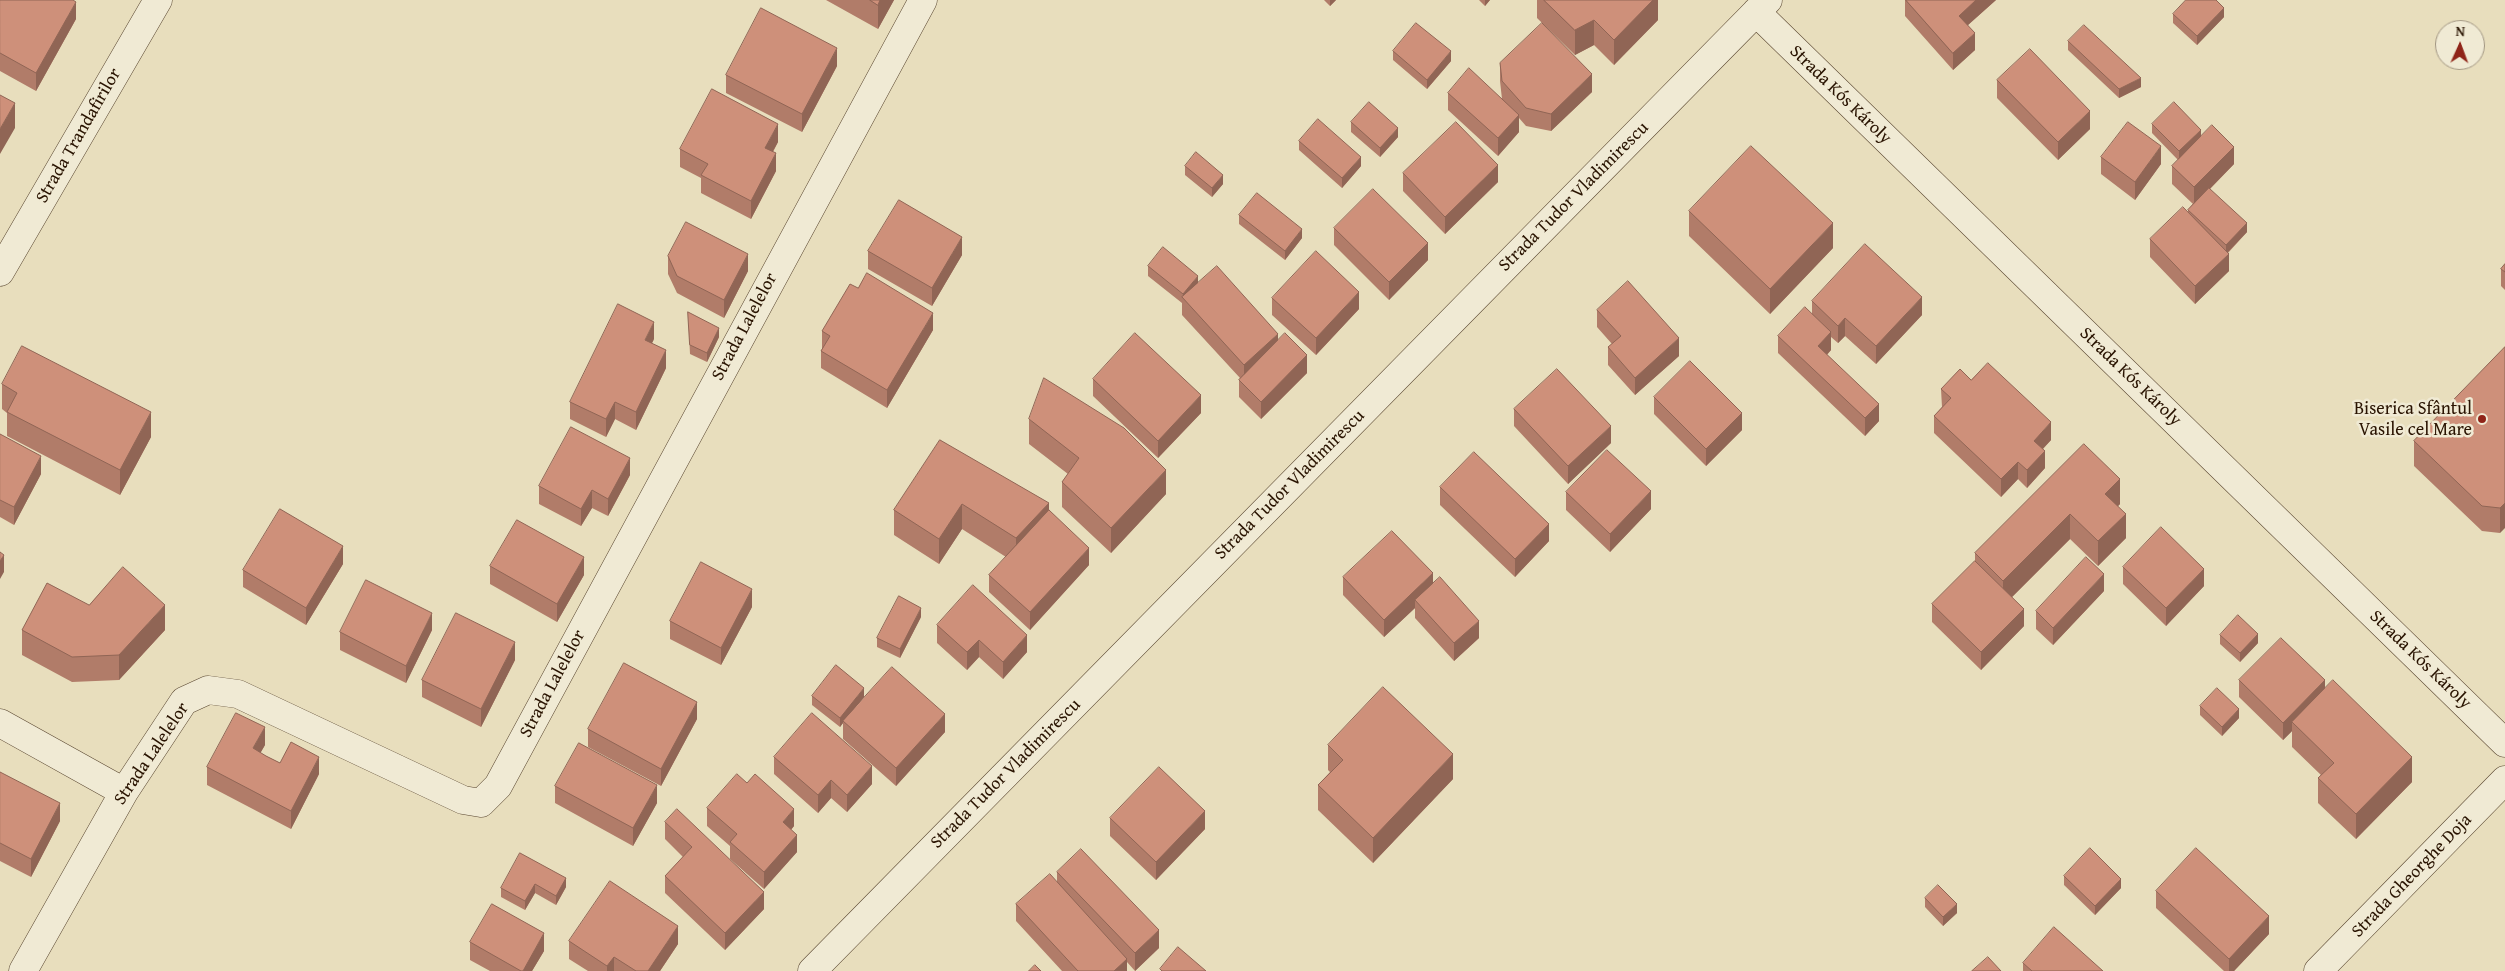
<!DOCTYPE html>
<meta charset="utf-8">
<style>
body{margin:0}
#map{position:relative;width:2505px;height:971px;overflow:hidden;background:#e8debd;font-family:"Gentium Book Plus",serif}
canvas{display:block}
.north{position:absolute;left:2435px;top:20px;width:50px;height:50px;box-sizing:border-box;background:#f0ead4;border:1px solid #a09480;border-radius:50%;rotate:2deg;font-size:14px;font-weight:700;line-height:20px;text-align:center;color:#291301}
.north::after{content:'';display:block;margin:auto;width:18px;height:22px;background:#8f2418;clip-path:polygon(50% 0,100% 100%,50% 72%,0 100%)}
</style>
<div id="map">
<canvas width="2505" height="971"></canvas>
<div class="north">N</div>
</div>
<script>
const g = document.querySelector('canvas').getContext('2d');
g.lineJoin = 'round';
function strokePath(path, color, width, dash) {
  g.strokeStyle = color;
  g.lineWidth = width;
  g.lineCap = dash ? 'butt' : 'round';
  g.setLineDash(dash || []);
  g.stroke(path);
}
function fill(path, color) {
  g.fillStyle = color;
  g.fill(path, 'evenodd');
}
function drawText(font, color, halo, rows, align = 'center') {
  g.font = font + ' "Gentium Book Plus",serif';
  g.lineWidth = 5;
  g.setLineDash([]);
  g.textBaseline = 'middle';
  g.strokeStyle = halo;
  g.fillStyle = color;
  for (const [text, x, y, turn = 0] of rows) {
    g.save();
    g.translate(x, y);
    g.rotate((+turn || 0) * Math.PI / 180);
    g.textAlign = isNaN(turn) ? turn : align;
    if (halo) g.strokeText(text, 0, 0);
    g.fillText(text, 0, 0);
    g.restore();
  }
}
const minor = new Path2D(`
 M1756,12L2505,743
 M0,272L158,0
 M0,723L124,792
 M23,971L124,792L184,701L208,690L238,694L463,800L481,803L498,786L923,0
 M812,971L1768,0
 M2318,971L2505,780`);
const wall = new Path2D(`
 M0,0L76,19L36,91L0,71Z
 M826,0H894L878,29Z
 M1324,0H1336L1330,6Z
 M1479,0H1490L1485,6Z
 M1537,0H1658V20L1614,65L1594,45L1575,55L1537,18Z
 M1905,0H1996L1968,25L1975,50L1953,70L1905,16Z
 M2173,14L2224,17L2197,45L2173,23Z
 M2068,41L2141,87L2119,98L2068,50Z
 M1393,51L1451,61L1427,89L1393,60Z
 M1500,63L1592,92L1551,131L1526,126L1519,118V132L1498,156L1448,110V93L1502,99L1500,81Z
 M837,66L802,132L726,93V75Z
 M1997,80L2090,129L2058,160L1997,98Z
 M1351,122L1398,137L1380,157L1351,132Z
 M2152,124L2201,137L2234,164L2210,189L2247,232L2228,253L2229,271L2195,304L2150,257V239L2188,212V210L2193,204L2172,184V166L2178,160L2152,133Z
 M1299,141L1361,166L1342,188L1299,150Z
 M778,142L773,152L776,171L751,219L701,193V178L680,167V149Z
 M2101,157L2161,164L2135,200L2101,174Z
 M1185,166L1223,184L1212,197L1185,175Z
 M1403,173L1498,182L1445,234L1403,191Z
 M1689,211L1833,248L1770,314L1689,236Z
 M1239,215L1302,238L1285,260L1239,224Z
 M1334,228L1428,260L1389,300L1334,245Z
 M868,251L962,255L932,306L868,269Z
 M668,256L748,271L724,318L677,293L668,274Z
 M2505,264V290L2501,286V269Z
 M1148,266L1198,283L1278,340L1307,373L1261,419L1239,397V380L1240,378L1182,315V303L1148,276Z
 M1272,298L1359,309L1316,355L1272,315Z
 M1812,301L1922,315L1876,364L1845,336L1838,343L1831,337V350L1827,355L1879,421L1865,436L1778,353V336L1812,314Z
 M1597,310L1679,356L1635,395L1608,365V347L1612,344L1597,327Z
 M688,312L719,337L707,362L690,354Z
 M933,330L887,408L821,368V351L822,349V331Z
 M654,339L652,343L666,368L636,430L615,419L606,437L570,419V402Z
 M2505,347L2500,533L2482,531L2414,466V441Z
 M1093,379L1201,413L1158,458L1093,396Z
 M1971,380L2051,440L2043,449L2045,468L2027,488L2018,479L2001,497L1934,433V416L1942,407L1941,389Z
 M2,384L151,437L120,495L7,436V413L2,409Z
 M1654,397L1742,430L1706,466L1654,414Z
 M1514,409L1611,443L1568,484L1514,426Z
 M1029,419L1166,494L1111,553L1062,507V482L1068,474L1029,444Z
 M0,434L41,474L14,525L0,517Z
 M940,440L1049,510L1089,565L1030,630L989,592V575L1006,557L962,529L939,564L894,535V510Z
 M2084,444L2120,504L2118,506L2126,538L2098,566L2070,539L2012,597L2024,626L1981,670L1932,622V604L1975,561V553Z
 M630,475L608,516L592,508L581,526L539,504V486Z
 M1440,487L1549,541L1515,577L1440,505Z
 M1566,492L1651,509L1610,552L1566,510Z
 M343,564L306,625L243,587V570Z
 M490,566L584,575L557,622L490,584Z
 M2123,567L2204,586L2166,626L2123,584Z
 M1343,577L1433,584L1479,638L1454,661L1415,618V608L1384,637L1343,595Z
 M2104,591L2053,645L2036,629V611Z
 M89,605L165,630L119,680L72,682L22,655V630Z
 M752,607L721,665L670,639V621Z
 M921,617L900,658L877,647V638Z
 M937,625L1027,652L1003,679L979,657L967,670L937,643Z
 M432,630L406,683L340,650V632Z
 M2220,635L2258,643L2240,662L2220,644Z
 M515,660L481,727L422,697V680Z
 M2239,680L2325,689L2412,782L2356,839L2318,803V778L2321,775L2292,747V731L2283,740L2239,697Z
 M812,696L864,697L854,709L945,732L896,786L843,739V723L840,727L812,705Z
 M2200,706L2239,718L2222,736L2200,715Z
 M697,719L661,786L588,747V729Z
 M265,745L260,753L280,763L319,774L291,829L207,785V767Z
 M1328,745L1453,779L1373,863L1318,810V785L1330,772L1328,770Z
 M774,757L872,784L847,812L831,798L818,813L774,774Z
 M0,772L60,821L31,877L0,861Z
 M555,786L657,803L633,846L555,803Z
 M707,808L794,826L791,830L797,852L764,889L730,859V846L707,826Z
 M1110,818L1205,829L1156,880L1110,836Z
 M665,822L764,909L725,950L665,893V876L683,857L665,839Z
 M1057,872L1159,948L1135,971L1127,962V971H1062L1016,921V904L1057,882Z
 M2064,876L2121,888L2095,915L2064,885Z
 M566,878V887L556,905L535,893L525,910L501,897V888Z
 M2156,891L2269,934L2234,971H2224L2156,908Z
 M1925,898L1957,913L1943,926L1925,907Z
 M569,941L678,944L660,971H588L569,959Z
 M470,942L544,951L532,971H490L470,960Z
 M2023,963L2103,971H2023Z`);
const shadedWall = new Path2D(`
 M880,0H894L878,29V5Z
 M1330,0H1336L1330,6Z
 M1485,0H1490L1485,6Z
 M1653,0H1658V20L1614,65V40Z
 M1976,0H1996L1959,33V16Z
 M76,2V19L36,91V73Z
 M2224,8V17L2197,45V36Z
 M1594,20V45L1575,55V30Z
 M1975,33V50L1953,70V53Z
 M837,48V66L802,132V114Z
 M1451,51V61L1427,89V80Z
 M1592,74V92L1551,131V114Z
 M2141,78V87L2119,98V89Z
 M15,103V128L0,154V129Z
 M2090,111V129L2058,160V142Z
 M1519,115V132L1498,156V138Z
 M778,124V142L765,165V148Z
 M1398,128V137L1380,157V148Z
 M2201,130V139L2179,160V151Z
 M2161,146V164L2135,200V182Z
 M2234,147V164L2194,205V187Z
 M776,153V171L751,219V201Z
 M1361,157V166L1342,188V178Z
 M1498,165V182L1445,234V217Z
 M1223,175V184L1212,197V188Z
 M1833,223V248L1770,314V289Z
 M2247,223V232L2226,254V245Z
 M1302,229V238L1285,260V251Z
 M962,237V255L932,306V288Z
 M1428,243V260L1389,300V282Z
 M748,254V271L724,318V300Z
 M2229,254V271L2195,304V286Z
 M1198,276V285L1183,298V294Z
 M1359,292V309L1316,355V338Z
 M1922,297V315L1876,364V346Z
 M933,313V330L887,408V390Z
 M1845,318V336L1838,343V326Z
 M654,322V339L645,357V340Z
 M719,328V337L707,362V353Z
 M1831,332V350L1818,364V346Z
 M1278,334V351L1244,382V365Z
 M1679,338V356L1635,395V378Z
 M666,350V368L636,430V412Z
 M1307,355V373L1261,419V402Z
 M1201,395V413L1158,458V441Z
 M615,402V419L606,437V419Z
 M1879,404V421L1865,436V418Z
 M151,412V437L120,495V470Z
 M1742,413V430L1706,466V449Z
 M2051,422V440L2034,458V441Z
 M1611,426V443L1568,484V466Z
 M2045,451V468L2027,488V470Z
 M41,456V474L14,525V507Z
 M630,458V475L608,516V499Z
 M2018,462V479L2001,497V479Z
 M1166,470V494L1111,553V528Z
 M2120,479V504L2105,519V494Z
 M592,490V508L581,526V509Z
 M1651,491V509L1610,552V534Z
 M1049,503V528L1016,563V538Z
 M2505,503V528L2500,533V508Z
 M962,504V529L939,564V539Z
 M2070,514V539L2003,606V581Z
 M2126,514V538L2098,566V541Z
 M1549,524V541L1515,577V559Z
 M343,546V564L306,625V608Z
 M1089,548V565L1030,630V612Z
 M4,555V572L0,579V561Z
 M584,557V575L557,622V604Z
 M2204,569V586L2166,626V608Z
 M1433,573V591L1415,600V608L1384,637V620Z
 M2104,574V591L2053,645V628Z
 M752,589V607L721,665V648Z
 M165,605V630L119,680V655Z
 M921,608V617L900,658V649Z
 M2024,609V626L1981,670V652Z
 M432,613V630L406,683V666Z
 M1479,621V638L1454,661V643Z
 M2258,634V643L2240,662V653Z
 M1027,635V652L1003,679V662Z
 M979,640V657L967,670V652Z
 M515,642V660L481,727V709Z
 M2325,680V698L2292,722V731L2283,740V723Z
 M864,688V697L844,722L843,721V723L840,727V718Z
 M697,702V719L661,786V769Z
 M2239,709V718L2222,736V727Z
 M945,714V732L896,786V768Z
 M265,727V745L253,766V748Z
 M1453,754V779L1373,863V838Z
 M319,757V774L291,829V811Z
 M2412,757V782L2356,839V814Z
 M872,766V784L847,812V795Z
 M831,780V798L818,813V795Z
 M657,785V803L633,846V828Z
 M60,803V821L31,877V859Z
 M794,809V826L783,839V822Z
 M1205,811V829L1156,880V862Z
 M797,835V852L764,889V872Z
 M566,878V887L556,905V896Z
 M2121,879V888L2095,915V906Z
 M535,884V893L525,910V901Z
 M764,892V909L725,950V933Z
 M1957,904V913L1943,926V917Z
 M2269,916V934L2234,971H2229V959Z
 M678,926V944L660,971H648Z
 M1159,930V948L1135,971V953Z
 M544,933V951L532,971H523Z
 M614,957V971H607V966Z
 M1127,959V971H1114Z`);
const building = new Path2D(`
 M0,0H73L76,2L36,73L0,53Z
 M870,0H880L878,5Z
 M1544,0H1653L1614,40L1594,20L1575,30Z
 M1906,0H1976L1959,16L1975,33L1953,53Z
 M2186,0H2216L2224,8L2197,36L2173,14Z
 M761,8L837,48L802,114L726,75Z
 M1416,23L1451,51L1427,80L1393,51Z
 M1542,23L1592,74L1551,114L1526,108L1502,81L1500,63Z
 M2084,25L2141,78L2119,89L2068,41Z
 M2030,49L2090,111L2058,142L1997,80Z
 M1469,68L1519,115L1498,138L1448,93Z
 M712,89L778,124L765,148L776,153L751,201L701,175L708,164L680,149Z
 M0,95L15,103L0,129Z
 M1369,102L1398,128L1380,148L1351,122Z
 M2174,102L2201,130L2179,151L2152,124Z
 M1318,119L1361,157L1342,178L1299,141Z
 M1456,122L1498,165L1445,217L1403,173Z
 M2128,122L2161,146L2135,182L2101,157Z
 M2212,125L2234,147L2194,187L2172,166Z
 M1751,146L1833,223L1770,289L1689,211Z
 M1196,152L1223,175L1212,188L1185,166Z
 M2209,188L2247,223L2226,245L2188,210Z
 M1373,189L1428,243L1389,282L1334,228Z
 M1257,193L1302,229L1285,251L1239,215Z
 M899,200L962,237L932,288L868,251Z
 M2183,207L2229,254L2195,286L2150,239Z
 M686,222L748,254L724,300L677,276L668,256Z
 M1865,244L1922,297L1876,346L1845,318L1838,326L1812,301Z
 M1163,247L1198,276L1183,294L1148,266Z
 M1316,251L1359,292L1316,338L1272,298Z
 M2505,264V272L2501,269Z
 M1217,266L1278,334L1244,365L1182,297Z
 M867,273L933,313L887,390L821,351L830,336L822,331L850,284L858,288Z
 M1628,281L1679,338L1635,378L1608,347L1621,336L1597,310Z
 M618,304L654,322L645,340L666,350L636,412L615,402L606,419L570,402Z
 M1805,307L1831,332L1818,346L1879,404L1865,418L1778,336Z
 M688,312L719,328L707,353L690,345Z
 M1135,333L1201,395L1158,441L1093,379Z
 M1285,333L1307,355L1261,402L1239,380Z
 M22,346L151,412L120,470L7,412L17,393L2,384Z
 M2505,347V503L2500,508L2482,506L2414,441Z
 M1690,361L1742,413L1706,449L1654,397Z
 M1988,363L2051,422L2034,441L2045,451L2027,470L2018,462L2001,479L1934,416L1951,398L1941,389L1960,369L1971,380Z
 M1557,369L1611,426L1568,466L1514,409Z
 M1044,378L1124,428L1166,470L1111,528L1062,482L1079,458L1029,419Z
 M571,427L630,458L608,499L592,490L581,509L539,486Z
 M0,434L41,456L14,507L0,500Z
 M940,440L1049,503L1016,538L962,504L939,539L894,510Z
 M2084,444L2120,479L2105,494L2126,514L2098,541L2070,514L2003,581L1975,553Z
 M1607,450L1651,491L1610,534L1566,492Z
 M1474,452L1549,524L1515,559L1440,487Z
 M280,509L343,546L306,608L243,570Z
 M1049,510L1089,548L1030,612L989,575Z
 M517,520L584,557L557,604L490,566Z
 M2161,527L2204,569L2166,608L2123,567Z
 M1392,531L1433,573L1384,620L1343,577Z
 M0,552L4,555L0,561Z
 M2086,557L2104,574L2053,628L2036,611Z
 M1975,561L2024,609L1981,652L1932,604Z
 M701,562L752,589L721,648L670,621Z
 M123,567L165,605L119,655L72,657L22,630L47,583L89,605Z
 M1440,577L1479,621L1454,643L1415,600Z
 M366,580L432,613L406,666L340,632Z
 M973,585L1027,635L1003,662L979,640L967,652L937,625Z
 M899,596L921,608L900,649L877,638Z
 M456,613L515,642L481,709L422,680Z
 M2238,615L2258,634L2240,653L2220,635Z
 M2281,638L2325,680L2283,723L2239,680Z
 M624,663L697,702L661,769L588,729Z
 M836,665L864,688L840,718L812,696Z
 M892,667L945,714L896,768L843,721Z
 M2333,680L2412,757L2356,814L2318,778L2334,763L2292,722Z
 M1383,687L1453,754L1373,838L1318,785L1343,760L1328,745Z
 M2217,688L2239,709L2222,727L2200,706Z
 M236,713L265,727L253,748L266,756L280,763L291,742L319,757L291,811L207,767Z
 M812,713L872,766L847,795L831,780L818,795L774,757Z
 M579,743L657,785L633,828L555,786Z
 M1159,767L1205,811L1156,862L1110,818Z
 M0,772L60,803L31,859L0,843Z
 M737,774L747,783L755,774L794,809L783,822L797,835L764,872L730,842L737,834L707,808Z
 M677,809L764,892L725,933L665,876L692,847L665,822Z
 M2090,848L2121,879L2095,906L2064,876Z
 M2196,848L2269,916L2229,959L2156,891Z
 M1081,849L1159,930L1135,953L1057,872Z
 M520,853L566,878L556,896L535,884L525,901L501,888Z
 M1050,874L1127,959L1114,971H1078L1016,904Z
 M610,881L678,926L648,971H636L614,957L607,966L569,941Z
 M1938,885L1957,904L1943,917L1925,898Z
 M492,904L544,933L523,971H521L470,942Z
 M2054,927L2103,971H2032L2023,963Z
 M1178,947L1206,971H1162L1160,969Z
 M1988,957L2001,971H1972Z
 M1035,965L1041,971H1029Z`);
const markers = [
 [2482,419,5,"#8f2418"]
];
const streetNames = [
 ["Strada Kós Károly",1840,95,44],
 ["Strada Trandafirilor",79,136,-60],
 ["Strada Tudor Vladimirescu",1574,197,-45],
 ["Strada Lalelelor",745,327,-62],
 ["Strada Kós Károly",2130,377,44],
 ["Strada Tudor Vladimirescu",1290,485,-45],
 ["Strada Kós Károly",2420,660,44],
 ["Strada Lalelelor",553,684,-62],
 ["Strada Lalelelor",152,754,-56],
 ["Strada Tudor Vladimirescu",1006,774,-45],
 ["Strada Gheorghe Doja",2412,876,-46]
];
const poiNames = [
 ["Biserica Sfântul",2472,409],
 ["Vasile cel Mare",2472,430]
];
strokePath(minor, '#594630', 29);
strokePath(minor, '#f0ead4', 28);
fill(wall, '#b17c69');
fill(shadedWall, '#906555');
fill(building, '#ce907a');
strokePath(building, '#906555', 1);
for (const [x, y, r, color] of markers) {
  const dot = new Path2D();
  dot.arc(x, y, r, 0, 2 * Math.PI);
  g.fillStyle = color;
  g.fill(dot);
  strokePath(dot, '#f0ead4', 2);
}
drawText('18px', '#291301', '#f0ead4', streetNames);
drawText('18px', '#291301', '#f0ead4', poiNames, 'right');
</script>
